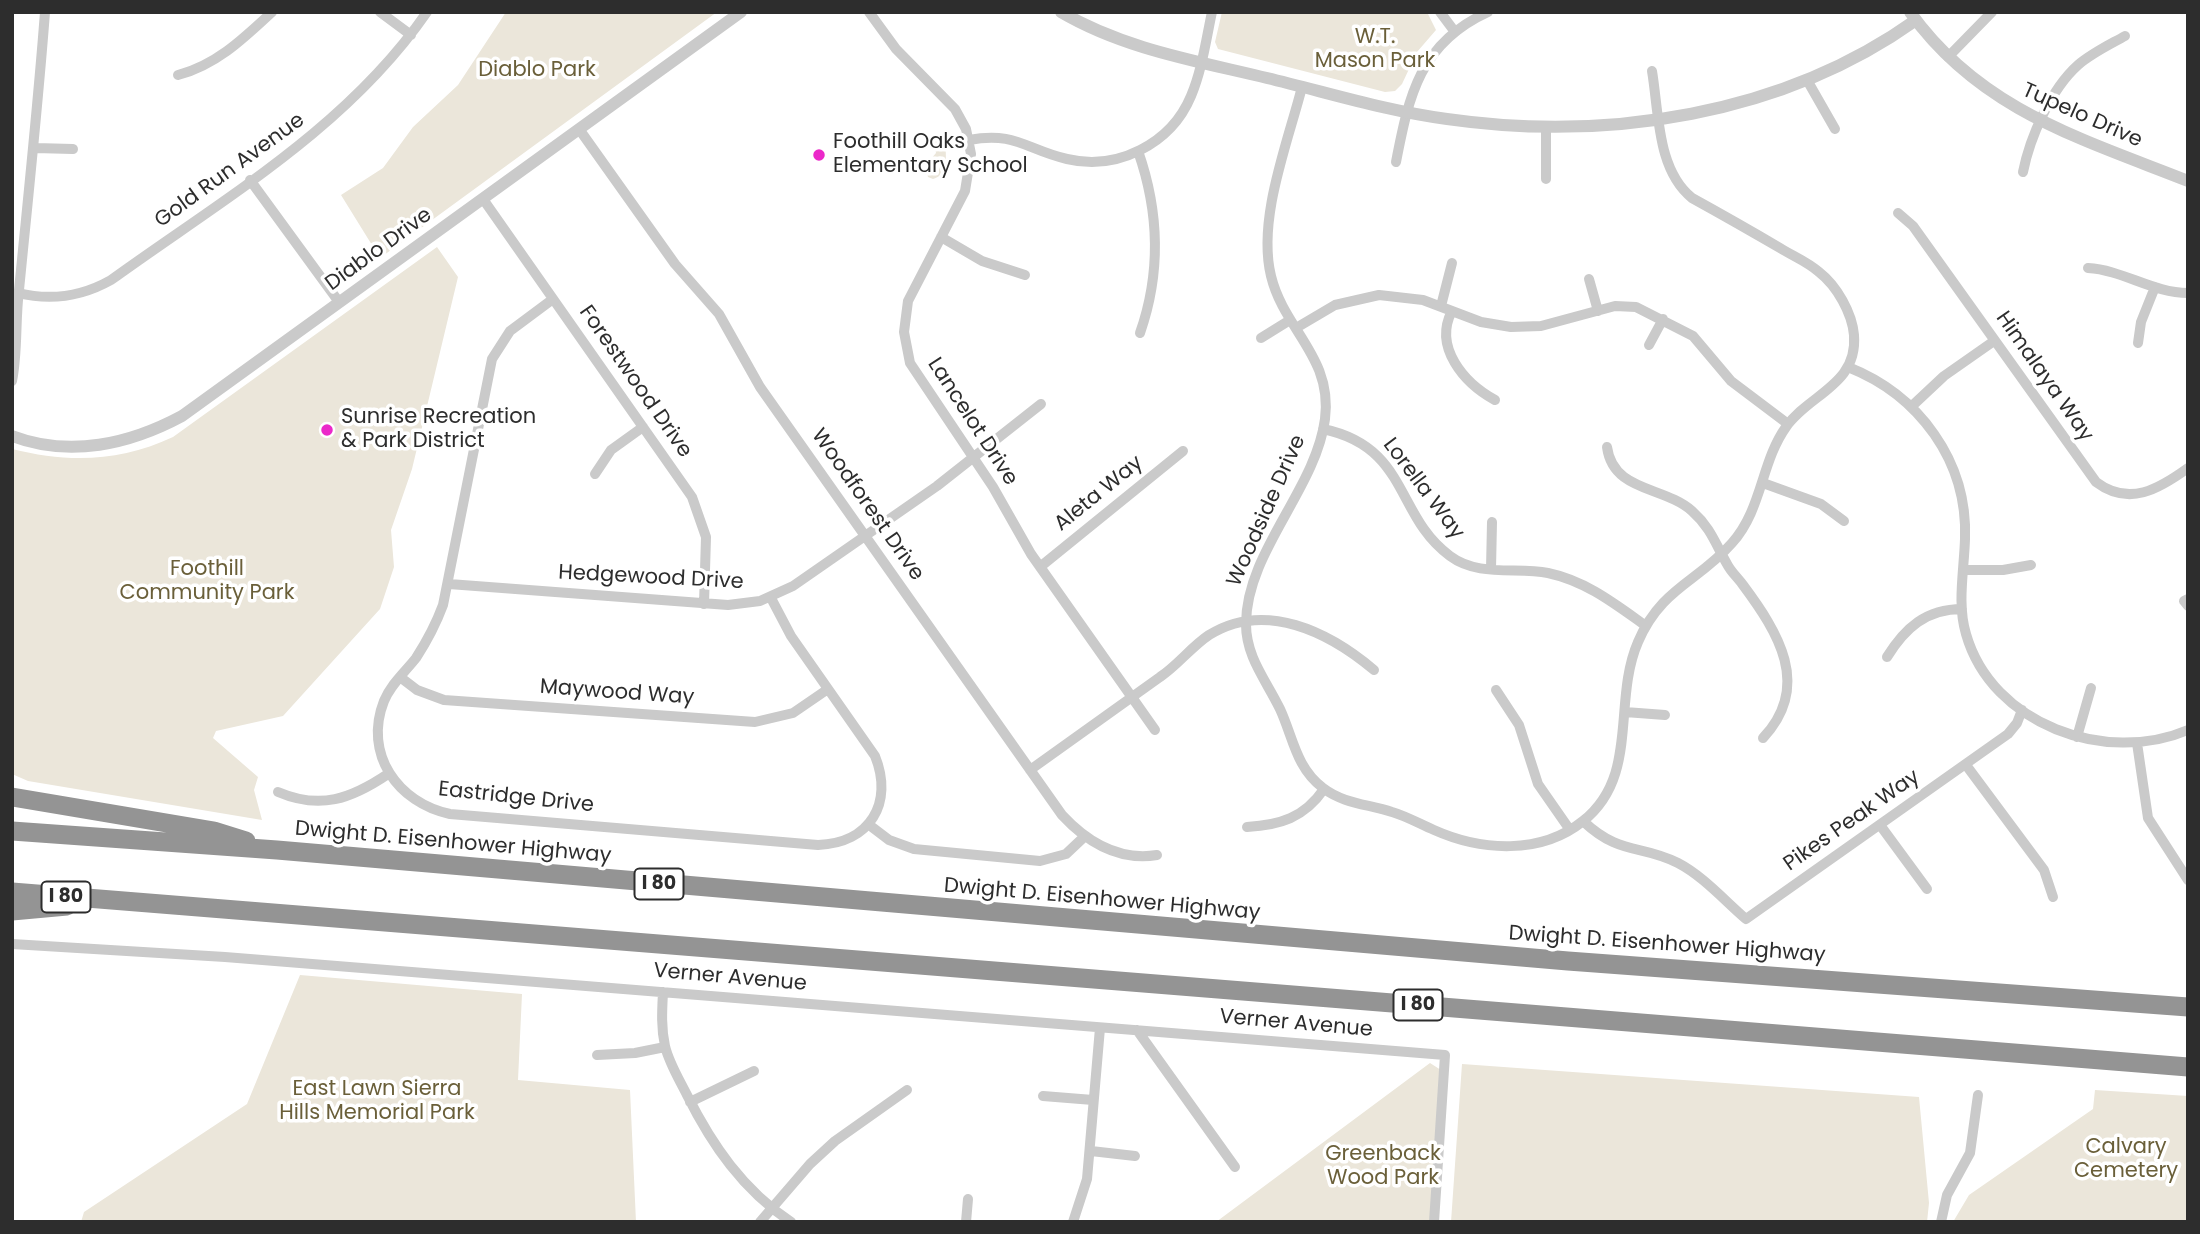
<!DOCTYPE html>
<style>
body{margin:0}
#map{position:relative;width:2200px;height:1234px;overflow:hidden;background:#fff;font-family:Poppins,sans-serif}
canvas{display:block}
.frame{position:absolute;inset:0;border:14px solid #2d2d2d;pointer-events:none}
</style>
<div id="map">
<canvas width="2200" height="1234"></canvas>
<div class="frame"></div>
</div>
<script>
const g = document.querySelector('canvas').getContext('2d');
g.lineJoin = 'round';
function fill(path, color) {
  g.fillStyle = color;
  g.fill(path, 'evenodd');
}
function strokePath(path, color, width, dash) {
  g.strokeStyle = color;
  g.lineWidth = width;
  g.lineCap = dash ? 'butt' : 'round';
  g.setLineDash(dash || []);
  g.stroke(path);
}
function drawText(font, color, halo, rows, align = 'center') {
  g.font = font + ' Poppins,sans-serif';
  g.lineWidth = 7;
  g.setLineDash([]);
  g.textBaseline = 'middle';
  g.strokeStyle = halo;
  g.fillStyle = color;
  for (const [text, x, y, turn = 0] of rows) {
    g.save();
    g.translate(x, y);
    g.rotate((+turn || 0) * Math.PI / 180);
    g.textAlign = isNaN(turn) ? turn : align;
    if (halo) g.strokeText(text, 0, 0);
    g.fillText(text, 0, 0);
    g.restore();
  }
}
const green = new Path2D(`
 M506,12H717L380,258L341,195L383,168L413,127L458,85Z
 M1222,12H1427L1436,30L1417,52L1402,84L1395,91L1385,92L1218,49L1215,42Z
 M937,135L945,141C946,155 949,175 933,179L928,177L925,166L936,153L933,139Z
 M437,247L458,277L412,469L391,530L394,567L380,609L283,716L216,731L213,738L258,777L254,790L262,820L28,781L12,774V449C68,463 120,462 173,437Z
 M300,975L522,994L518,1080L630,1090L636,1222H81L84,1212L247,1104Z
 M1430,1063L1444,1072L1433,1222H1216Z
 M1462,1064L1919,1097L1929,1203L1927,1222H1451Z
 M2095,1090L2188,1096V1222H1953L1969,1195L2093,1109Z`);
const minor = new Path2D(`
 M380,12L411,35
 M869,12L896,49L955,109L966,129L971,154L965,191L908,301L904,332L910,363L993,487L1031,554L1155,730
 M1440,12L1455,32
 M1948,57L1992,12
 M178,75C216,65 243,39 272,12
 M1807,80L1835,129
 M1302,87C1288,142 1257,219 1271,276C1284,330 1333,357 1325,419C1316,489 1246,552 1246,624C1246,657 1266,680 1280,709C1293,737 1296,768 1323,788C1344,804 1368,804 1392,812C1406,816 1420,824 1434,830C1481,851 1541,855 1583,821C1640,776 1612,702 1638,642C1661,588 1698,582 1732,543C1762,510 1761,462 1786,427C1809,394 1858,385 1854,335C1852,313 1837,286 1819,272C1808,262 1793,256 1780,248C1751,231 1721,214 1692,198C1657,170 1659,113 1652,71
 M579,129L675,264L719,314L760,387L1062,815C1088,843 1119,861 1157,855
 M969,140C1015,131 1027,150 1067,159C1117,171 1171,144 1191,96C1202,70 1206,40 1212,12
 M35,148L73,149
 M1138,151C1159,211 1161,273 1140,333
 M1396,162C1409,95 1420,43 1488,12
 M2023,172C2030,137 2051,89 2078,65C2092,53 2109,45 2125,36
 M1546,179V127
 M250,180L339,302
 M483,199L692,497L706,537L704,604
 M1898,213L1913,226L2096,482C2129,507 2159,489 2188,468
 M941,237L982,261L1025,275
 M2088,268C2123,270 2153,293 2188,293
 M1589,279L1598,311
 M18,293C51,301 81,297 111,280C223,199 347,128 427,12
 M553,299L510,331L492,359L443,605C436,624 427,641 416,658C405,672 391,684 384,701C363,754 398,803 450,814L818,845C870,843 894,803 875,756L791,636L771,598
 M1441,306L1452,263
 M1452,311C1433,347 1464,383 1495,400
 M1296,328L1335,305L1379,295L1423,300L1481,322L1511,327L1541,326L1615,306L1636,307L1693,336L1731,381L1788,424
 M1261,338L1290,320
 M2138,343L2141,322L2155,287
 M1649,345L1663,319
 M1848,367C1919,395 1968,461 1965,539C1964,571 1957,604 1966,634C1992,725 2106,765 2188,730
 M12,381C18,351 15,321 19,290C28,198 38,105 45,12
 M1912,406L1944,376L1994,341
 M1323,429C1409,447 1395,516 1450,556C1478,577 1516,567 1548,573C1586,581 1615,604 1646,626
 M1607,447C1613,492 1664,486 1692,511C1711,528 1715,543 1727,564C1731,572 1738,578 1743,585C1778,632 1812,686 1763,738
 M595,474L611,450L643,427
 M1763,483L1821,504L1844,521
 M1040,567L1183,451
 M1491,569L1492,522
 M1963,570H2003L2031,565
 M449,584L728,605L760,601L793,586L937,486L1041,404
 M2188,599L2184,601L2188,606
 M1887,657C1905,628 1926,609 1962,609
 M400,677L417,690L444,700L755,722L793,713L828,689
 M1496,690L1519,725L1538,784L1570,830
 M1625,712L1665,715
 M2077,737L2091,688
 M2137,743L2148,818L2188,880
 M1966,765L2044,870L2053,897
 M1030,770C1073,739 1117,708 1160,677C1178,665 1191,647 1209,635C1265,600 1329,632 1374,670
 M278,792C320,810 351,799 388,774
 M1583,821C1620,856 1641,844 1678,863C1703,876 1724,900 1746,919L2008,734L2017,723L2022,710
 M868,824L889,840L914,849L1040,861L1066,854L1084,837
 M1880,825L1927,889
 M1247,827C1280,825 1304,818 1324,789
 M12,944L225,957L1445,1055L1434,1222
 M663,992C662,1011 661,1028 665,1046C669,1063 679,1079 687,1095C712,1145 743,1190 791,1222
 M1137,1030L1235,1167
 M597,1055L635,1053L665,1047
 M1043,1096L1093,1100
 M690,1102L754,1071
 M1091,1151L1135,1156
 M760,1222L810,1164L835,1141L907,1090
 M966,1222L968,1199
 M1073,1222L1087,1179L1100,1028
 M1941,1222L1947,1195L1970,1153L1978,1095`);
const tertiary = new Path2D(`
 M1061,12C1124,49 1197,61 1267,78C1326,92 1386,111 1447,119C1607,142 1783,115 1916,20
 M1910,12C1980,110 2082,139 2188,181
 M12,436C70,458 130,444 182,416L741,12`);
const motorway = new Path2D(`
 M12,797L214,831L246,841
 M12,831L277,850L1568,961L2188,1007
 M12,892L2188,1067
 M12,911L67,906`);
const markers = [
 [819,155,7,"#eb28c9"],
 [327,430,7,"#eb28c9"]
];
const shields = [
 [659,884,49],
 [66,897,49],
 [1418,1005,49]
];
const shieldNames = [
 ["I 80",659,884],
 ["I 80",66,897],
 ["I 80",1418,1005]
];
const parkNames = [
 ["W.T.",1375,38],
 ["Mason Park",1375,62],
 ["Diablo Park",537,71],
 ["Foothill",207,570],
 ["Community Park",207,594],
 ["East Lawn Sierra",377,1090],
 ["Hills Memorial Park",377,1114],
 ["Calvary",2126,1148],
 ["Cemetery",2126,1172],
 ["Greenback",1383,1155],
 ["Wood Park",1383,1179]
];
const streetNames = [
 ["Tupelo Drive",2082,116,24],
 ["Gold Run Avenue",230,171,-36],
 ["Diablo Drive",379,250,-36],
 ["Himalaya Way",2044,377,55],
 ["Forestwood Drive",635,382,55],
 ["Lancelot Drive",972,422,57],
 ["Lorella Way",1423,489,53],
 ["Aleta Way",1099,494,-39],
 ["Woodforest Drive",867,505,55],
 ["Woodside Drive",1267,511,-66],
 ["Hedgewood Drive",651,578,3],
 ["Maywood Way",617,693,4],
 ["Eastridge Drive",516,798,6],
 ["Pikes Peak Way",1852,821,-35],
 ["Dwight D. Eisenhower Highway",453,843,5],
 ["Dwight D. Eisenhower Highway",1102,900,5],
 ["Dwight D. Eisenhower Highway",1667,945,4],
 ["Verner Avenue",730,978,5],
 ["Verner Avenue",1296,1024,5]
];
const poiNames = [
 ["Foothill Oaks",833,143],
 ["Elementary School",833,167],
 ["Sunrise Recreation",341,418],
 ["& Park District",341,442]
];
fill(green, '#ebe6da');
strokePath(minor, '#cacaca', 10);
strokePath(tertiary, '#cacaca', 12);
strokePath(motorway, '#949494', 19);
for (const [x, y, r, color] of markers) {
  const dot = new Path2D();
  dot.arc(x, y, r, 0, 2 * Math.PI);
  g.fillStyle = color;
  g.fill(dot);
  strokePath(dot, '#fff', 2.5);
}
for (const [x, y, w] of shields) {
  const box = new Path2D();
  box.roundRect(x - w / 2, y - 15.5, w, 31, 5);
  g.fillStyle = '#fff';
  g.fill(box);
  strokePath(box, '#2d2d2d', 2);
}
drawText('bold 19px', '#2d2d2d', null, shieldNames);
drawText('21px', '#6a5f39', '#fff', parkNames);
drawText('21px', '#2d2d2d', '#fff', streetNames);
drawText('21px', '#2d2d2d', '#fff', poiNames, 'left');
</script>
